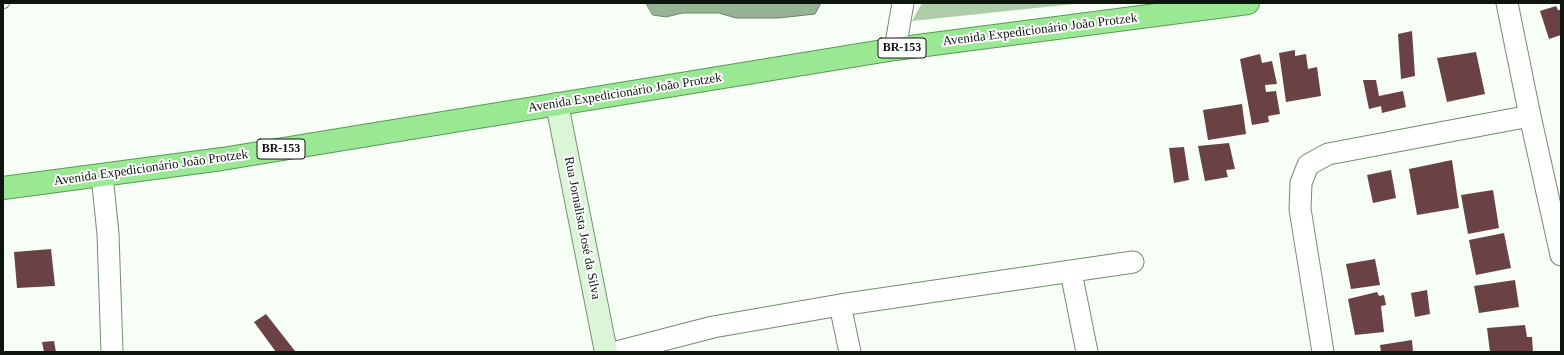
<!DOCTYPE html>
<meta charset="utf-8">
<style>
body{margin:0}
#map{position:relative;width:1564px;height:355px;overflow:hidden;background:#f6fef5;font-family:"Times New Roman",serif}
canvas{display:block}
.frame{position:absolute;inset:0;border:4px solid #0e150e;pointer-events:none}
</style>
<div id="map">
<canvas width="1564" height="355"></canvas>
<div class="frame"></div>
</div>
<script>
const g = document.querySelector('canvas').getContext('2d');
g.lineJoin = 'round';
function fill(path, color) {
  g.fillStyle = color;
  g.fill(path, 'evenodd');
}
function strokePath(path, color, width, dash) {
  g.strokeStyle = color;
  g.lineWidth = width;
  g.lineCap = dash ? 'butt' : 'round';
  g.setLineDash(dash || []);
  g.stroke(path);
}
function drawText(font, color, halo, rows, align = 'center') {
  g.font = font + ' "Times New Roman",serif';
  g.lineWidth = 4;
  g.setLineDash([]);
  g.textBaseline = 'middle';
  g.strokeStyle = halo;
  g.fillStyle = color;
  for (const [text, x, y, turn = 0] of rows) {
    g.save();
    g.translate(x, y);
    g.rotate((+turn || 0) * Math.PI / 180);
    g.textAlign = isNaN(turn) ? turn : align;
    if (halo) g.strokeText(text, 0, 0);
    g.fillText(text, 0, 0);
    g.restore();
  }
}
const forest = new Path2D(`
 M922,3H1083L912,21Z`);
const water = new Path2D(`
 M646,3H821L815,14L779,18H736L719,13H682L666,17L653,15Z`);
const building = new Path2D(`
 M1556,6L1558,10H1561V35L1549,39L1540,11Z
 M1412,31L1415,76L1401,79L1398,34Z
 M1295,50V56L1306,54L1308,69L1317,67L1321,96L1286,102L1279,53Z
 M1476,52L1485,94L1447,102L1437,58Z
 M1260,54L1262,63L1272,61L1277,84L1265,85L1266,92L1276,91L1280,114L1268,116L1269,122L1252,125L1240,59Z
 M1363,80H1376L1379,96L1403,91L1406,107L1382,113L1381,106L1369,109Z
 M1242,104L1246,134L1208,140L1203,110Z
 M1229,143L1235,169L1226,170L1228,177L1205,181L1198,146Z
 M1184,147L1189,180L1174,183L1169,148Z
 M1452,160L1459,208L1417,215L1409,169Z
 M1391,170L1396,198L1373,203L1367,175Z
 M1493,190L1499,228L1468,234L1461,195Z
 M1504,233L1511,268L1476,275L1469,240Z
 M51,249L55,286L17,288L14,252Z
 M1375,259L1380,285L1351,289L1346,264Z
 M1515,280L1519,307L1479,313L1474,286Z
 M1427,290L1430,314L1415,317L1411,293Z
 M1377,292L1379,296L1384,295L1386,305L1381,306L1384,332L1355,335L1348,299Z
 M266,314L295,351L294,352H276L254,322Z
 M1525,325L1527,337H1532L1533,352H1490L1487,328Z
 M1412,340L1413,352H1381L1380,345Z
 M54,341L56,352H44L42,342Z`);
const service = new Path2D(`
 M3,3H4`);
const minor = new Path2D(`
 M1507,3L1530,116L1561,255
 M895,49L903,3
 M102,175L108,234L112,352
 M1071,272L1087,352
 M840,305L850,352
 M617,352L713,327L840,305L1133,262
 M1323,352L1300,209L1301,183L1308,165L1328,154L1530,116`);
const secondary = new Path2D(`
 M557,104L606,352`);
const trunk = new Path2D(`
 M3,188L222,159L895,49L1248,3`);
const shields = [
 [902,48,48],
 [281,149,48]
];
const shieldNames = [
 ["BR-153",902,48],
 ["BR-153",281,149]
];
const streetNames = [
 ["Avenida Expedicionário João Protzek",1040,30,-7],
 ["Avenida Expedicionário João Protzek",625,93,-9],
 ["Avenida Expedicionário João Protzek",151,168,-8],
 ["Rua Jornalista José da Silva",582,228,79]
];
fill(forest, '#aecbaa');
fill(water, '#96b393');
strokePath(water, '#6d846b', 1);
fill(building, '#6a4245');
strokePath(service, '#778975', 12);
strokePath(minor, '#778975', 23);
strokePath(secondary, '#778975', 24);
strokePath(trunk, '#599a54', 24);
strokePath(service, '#fff', 10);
strokePath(minor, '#fff', 21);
strokePath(secondary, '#daf6d7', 22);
strokePath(trunk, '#9be894', 22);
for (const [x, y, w] of shields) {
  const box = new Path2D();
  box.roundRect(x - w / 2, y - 10, w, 20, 3);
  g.fillStyle = '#fff';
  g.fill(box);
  strokePath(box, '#0e150e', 1);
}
drawText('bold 12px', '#0e150e', null, shieldNames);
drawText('13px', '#0e150e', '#fff', streetNames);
</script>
